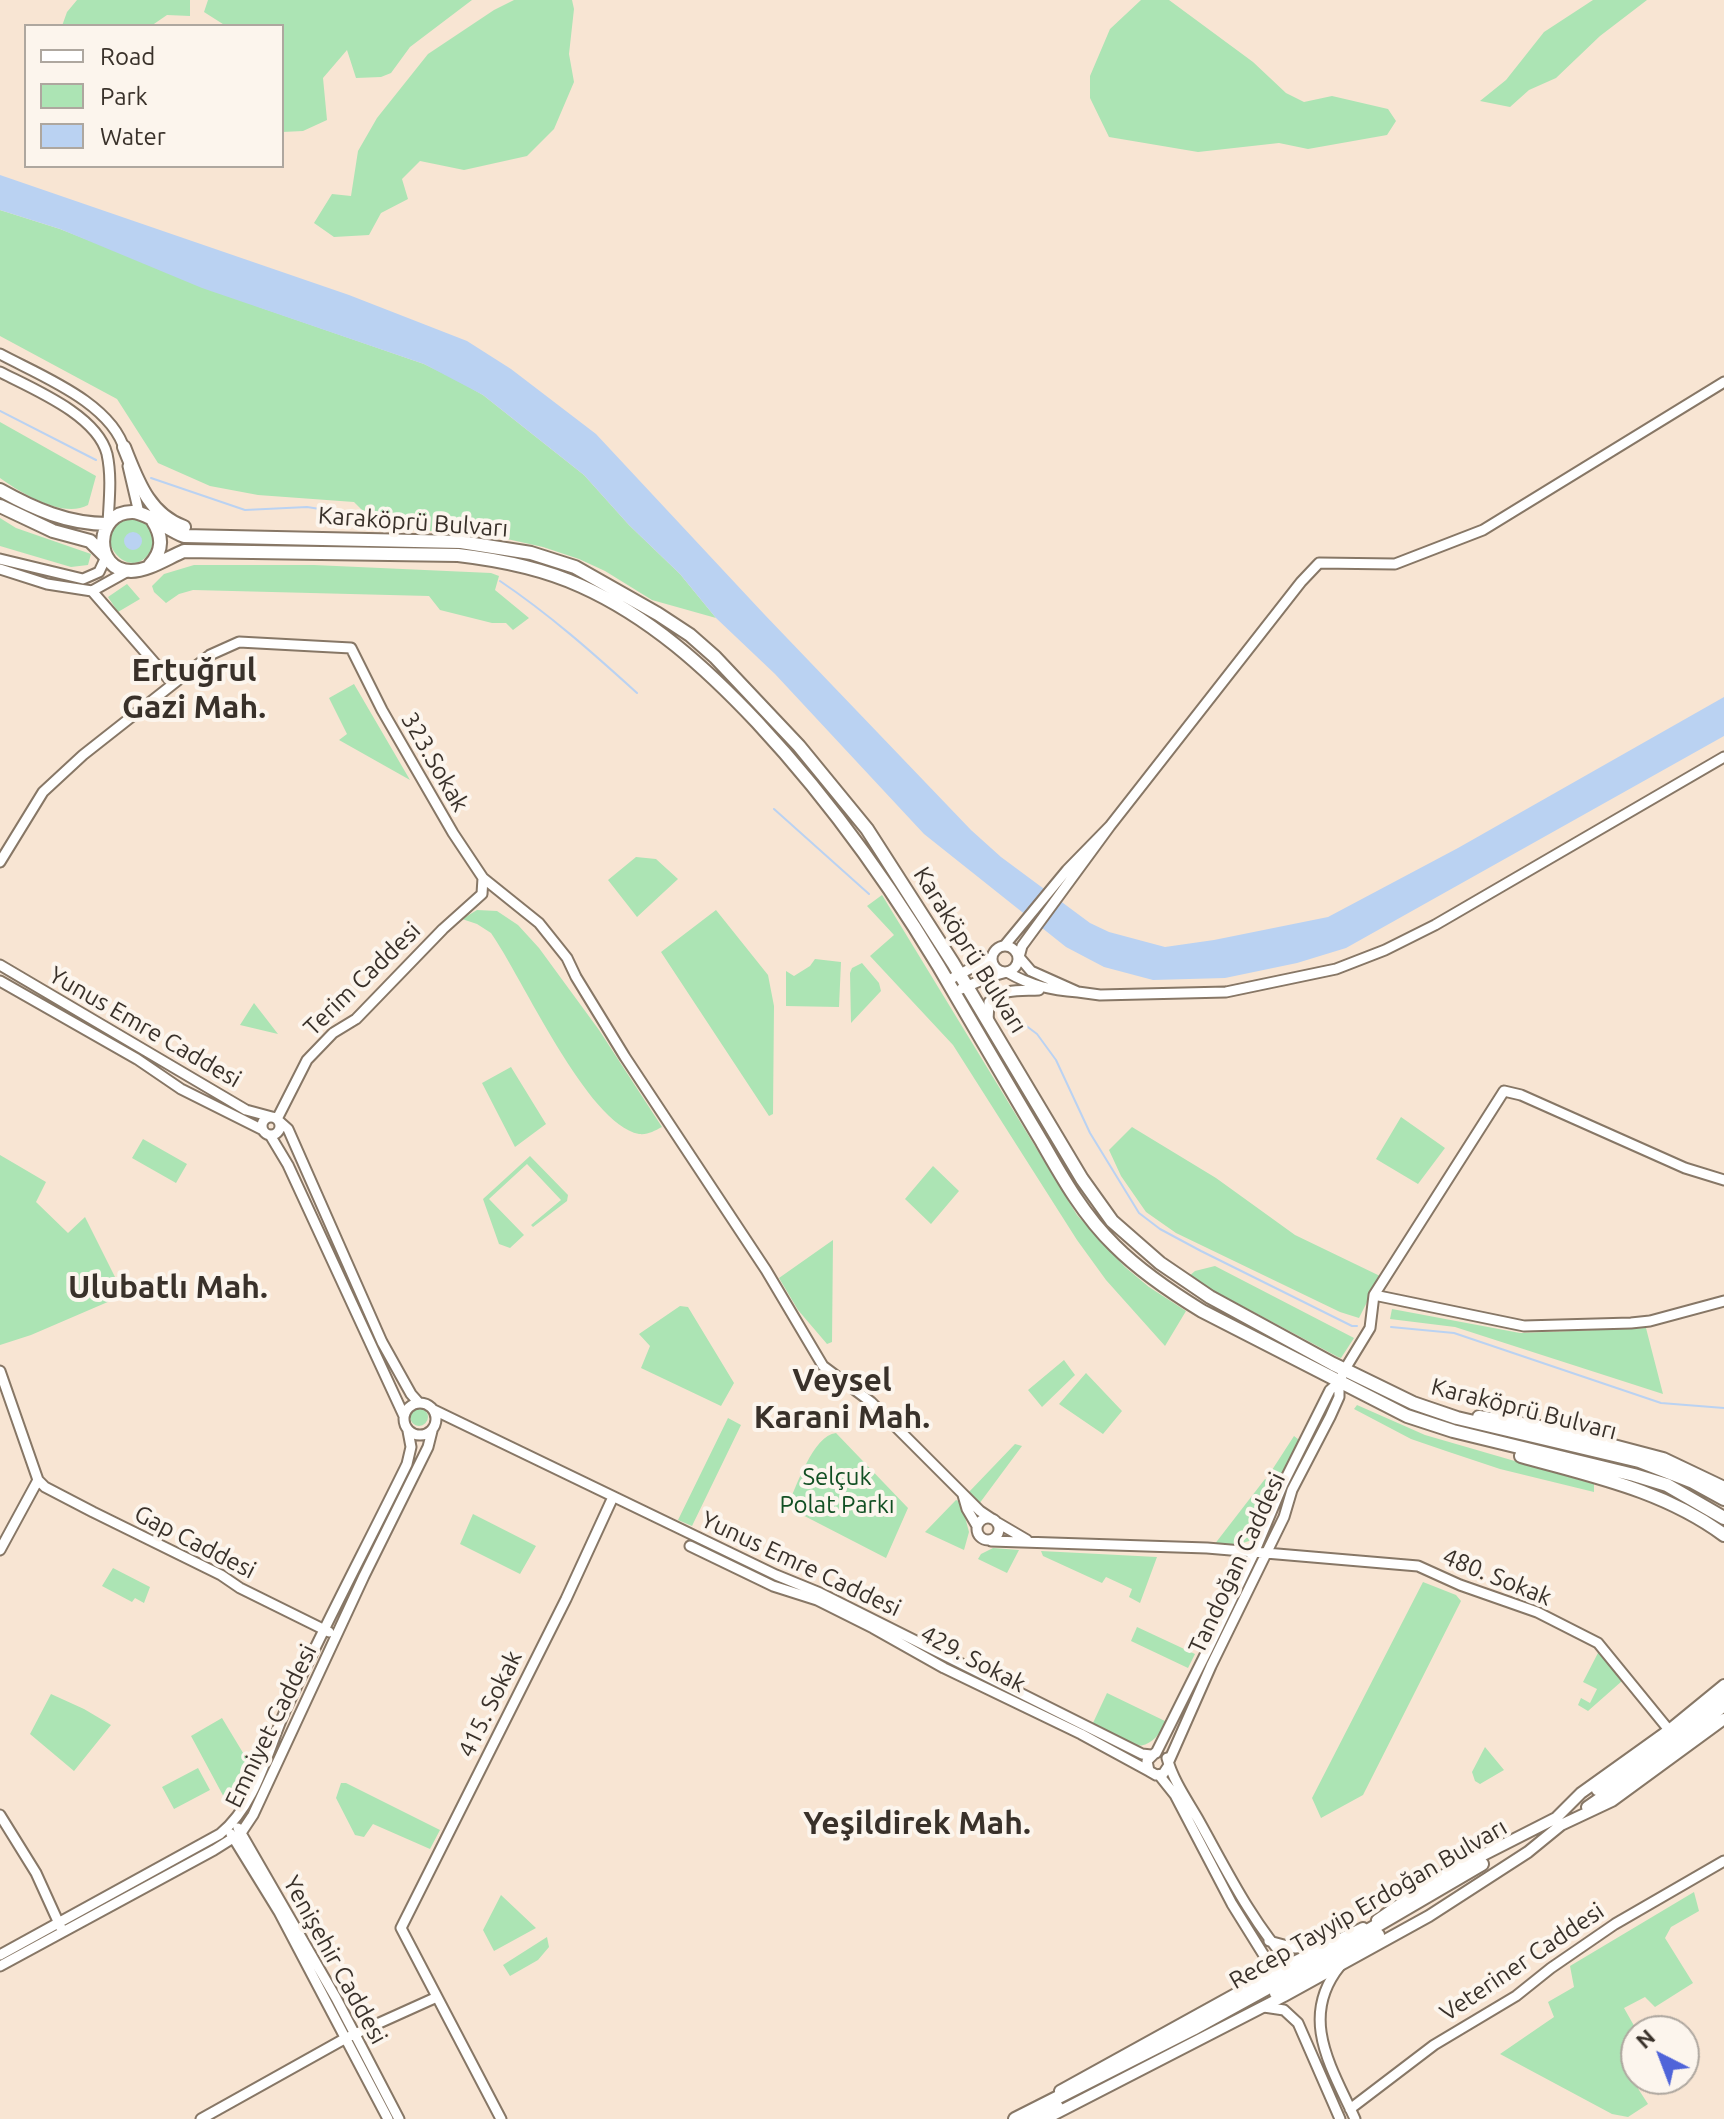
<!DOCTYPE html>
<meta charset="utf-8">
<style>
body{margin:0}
#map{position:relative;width:1724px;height:2119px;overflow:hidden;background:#f8e5d3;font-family:Ubuntu,sans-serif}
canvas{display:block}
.legend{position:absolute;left:24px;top:24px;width:260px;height:144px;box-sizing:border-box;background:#fcf5ed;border:2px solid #aea79f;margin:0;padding:10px 14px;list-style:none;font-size:24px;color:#39312a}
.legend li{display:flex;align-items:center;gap:16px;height:40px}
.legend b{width:40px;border:2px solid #aea79f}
.north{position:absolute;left:1620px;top:2015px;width:80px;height:80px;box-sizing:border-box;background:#fcf5ed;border:2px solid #aea79f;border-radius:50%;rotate:318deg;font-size:22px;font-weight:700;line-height:32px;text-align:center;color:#39312a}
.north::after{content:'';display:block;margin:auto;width:28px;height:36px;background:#4f64d9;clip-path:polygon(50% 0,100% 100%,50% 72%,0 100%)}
</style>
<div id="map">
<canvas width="1724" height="2119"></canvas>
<ul class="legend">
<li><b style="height:10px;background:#fff"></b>Road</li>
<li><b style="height:22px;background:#ace4b4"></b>Park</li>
<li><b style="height:22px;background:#bad2f2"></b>Water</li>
</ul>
<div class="north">N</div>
</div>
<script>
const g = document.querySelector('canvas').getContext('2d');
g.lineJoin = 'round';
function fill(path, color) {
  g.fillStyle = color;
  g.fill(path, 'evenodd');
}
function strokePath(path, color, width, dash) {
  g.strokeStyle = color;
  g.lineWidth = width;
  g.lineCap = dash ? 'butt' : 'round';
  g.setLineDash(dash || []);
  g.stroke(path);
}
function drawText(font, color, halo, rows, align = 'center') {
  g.font = font + ' Ubuntu,sans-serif';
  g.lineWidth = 8;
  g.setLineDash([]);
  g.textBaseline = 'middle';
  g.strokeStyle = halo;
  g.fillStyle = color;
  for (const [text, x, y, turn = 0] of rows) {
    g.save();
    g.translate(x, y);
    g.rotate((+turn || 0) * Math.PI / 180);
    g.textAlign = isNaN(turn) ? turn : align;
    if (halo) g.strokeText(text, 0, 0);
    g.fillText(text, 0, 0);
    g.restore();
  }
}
const green = new Path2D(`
 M77,0H190V16L167,15L151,26H62L67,12Z
 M208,0H472L410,47L391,73L381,77L356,78L347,50L323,78L327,120L303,131L282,132V26H226L204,12Z
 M514,0H572L574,9L569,54L574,82L554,129L527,156L464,170L420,161L402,179L408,199L381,213L369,235L334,237L314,223L332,194L351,196L358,151L377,118L428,54L494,10Z
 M1141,0H1169L1253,62L1286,93L1304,102L1332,96L1388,109L1396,121L1387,135L1308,149L1279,143L1198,152L1109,137L1090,98V76L1110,29Z
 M1593,0H1647L1600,36L1556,78L1529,90L1510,107L1480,101L1506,80L1544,32Z
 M0,210L60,229L259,307L424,364L455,379L483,395L584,475L629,525L680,574L716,618L652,600L605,571L579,559L543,547L480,533L360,528L367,515L354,502L258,495L210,486L158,463L117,399L0,336Z
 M0,422L96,476L88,505C63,519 21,493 0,478Z
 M0,518L16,528L91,554L88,565L71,567L0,546Z
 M133,518C148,521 160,536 150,552C127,588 82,524 133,518Z
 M194,565H314L491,573L499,576L495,590L529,618L513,630L506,623H492L440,610L429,596L193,590L179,594L166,603L154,592L152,586L164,574Z
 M127,584L140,599L118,612L108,597Z
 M354,684L410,780L339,740L347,734L329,698Z
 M636,857L656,859L678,879L637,917L608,880Z
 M882,895L1077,1215L1125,1267L1149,1287L1186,1311L1165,1346L1106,1280L1077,1240L953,1045L870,956L894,935L867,906Z
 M477,910L497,911L518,925L539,948L599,1030L662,1127C654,1131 648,1135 639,1134C587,1124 522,977 491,933L477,924L462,919Z
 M716,910L768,975L774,1006L773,1114L769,1116L661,952Z
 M815,959L841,962L839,1007L786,1006V971L794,976L810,966Z
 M862,963L879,983L881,991L851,1023L850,973L852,968Z
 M254,1003L278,1034L240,1025Z
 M511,1067L546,1124L515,1147L482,1083Z
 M1401,1117L1445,1148L1418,1184L1376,1159Z
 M1132,1127L1216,1178L1295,1235L1380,1276L1359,1318L1340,1312L1176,1233L1146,1212L1121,1176L1109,1150Z
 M143,1139L187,1164L176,1183L132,1158Z
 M0,1155L46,1182L36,1202L68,1233L85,1217L124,1295L31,1335L0,1345Z
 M530,1156L568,1195L567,1201L533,1227L531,1225L561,1200L527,1164L489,1199L524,1235L510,1248L499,1244L483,1199Z
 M933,1166L959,1191L931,1224L905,1199Z
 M833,1240L832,1342L827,1344L798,1310L779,1278Z
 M1215,1266L1354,1338L1341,1358L1338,1357L1188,1277L1195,1271Z
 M680,1306L688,1307L734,1383L721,1406L641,1368L650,1346L639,1334Z
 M1392,1309L1520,1333L1646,1328L1663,1394L1455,1327L1390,1319Z
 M1064,1360L1075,1375L1042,1407L1028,1390Z
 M1086,1373L1122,1411L1103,1434L1059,1404Z
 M1357,1405L1425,1435L1594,1484V1492L1500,1469L1446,1451L1411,1439L1354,1409Z
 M410 1417a9 9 0 1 1 18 0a9 9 0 1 1-18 0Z
 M728,1418L741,1425L692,1526L678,1520Z
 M836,1433L908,1508L886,1558L787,1507C796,1488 813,1435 836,1433Z
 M1294,1436L1303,1443L1285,1479L1272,1470Z
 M1015,1444L1022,1446L979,1504L968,1493Z
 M1265,1479L1278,1489L1252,1540L1231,1547L1214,1545Z
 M956,1500L961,1502L969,1532L964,1550L925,1532Z
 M473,1514L536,1546L520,1574L460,1544Z
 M993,1548L1019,1550L1007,1573L978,1559L981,1554Z
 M1041,1551L1157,1557L1140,1603L1129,1597L1132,1589L1106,1577L1102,1583L1043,1556Z
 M113,1568L150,1587L144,1603L135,1598L132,1602L102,1586Z
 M1423,1582L1456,1595L1461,1601L1363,1795L1321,1818L1312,1798Z
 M1137,1627L1195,1654L1188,1668L1131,1641Z
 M1599,1651L1622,1681L1588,1711L1578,1705L1581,1698L1590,1703L1597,1689L1583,1682Z
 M1107,1693L1167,1722C1143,1763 1126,1742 1092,1725Z
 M51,1694L84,1709L111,1725L74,1771L30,1734Z
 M222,1718L254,1771L237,1801H226L191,1736Z
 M1485,1747L1504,1770L1480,1784L1475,1781L1472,1772Z
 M198,1768L210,1790L174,1809L162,1787Z
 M341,1783H346L440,1830L430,1849L373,1824L364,1837L355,1835L336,1798Z
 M1694,1892L1699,1911L1671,1927L1665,1938L1693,1983L1655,2007L1645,1997L1624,2008L1637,2031L1636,2068L1628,2073L1648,2104L1628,2117L1612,2114L1500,2054L1554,2017L1548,2002L1574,1987L1570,1966Z
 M501,1895L536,1928L494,1951L483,1930Z
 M547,1937L549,1947L538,1960L510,1976L503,1965Z`);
const water = new Path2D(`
 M0,175L349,295L467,341L511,369L596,434L764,614L971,830L1001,857L1090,923L1109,932L1165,947L1214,940L1328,917L1458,848L1724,697V736L1346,948L1297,963L1225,978L1153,980L1104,967L1066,947L924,834L775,674L716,618L680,574L629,525L584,475L483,395L424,364L202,288L60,229L0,210Z
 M124 541a9 9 0 1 1 18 0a9 9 0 1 1-18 0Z`);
const stream = new Path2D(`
 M0,411L96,460
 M151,478L245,510L307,507L339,512L362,520
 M500,581C549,614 593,653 637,693
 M774,809L869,894
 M1008,1012L1037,1034L1056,1060L1090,1133L1139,1213L1160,1229L1201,1251L1352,1326H1357
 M1391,1327L1454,1333L1661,1403L1724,1408`);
const secondary = new Path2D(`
 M0,354C41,376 112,403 125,451
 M0,372C33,389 97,415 107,454C112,477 109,501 108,524
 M128,466L139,513
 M0,559L83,579L99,572L106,557
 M0,569L47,584L92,591L128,571
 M92,591L173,684
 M1110,826L1301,582L1319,563L1395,564L1483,530L1724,382
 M0,862L43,792L83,755L210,655L239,642L351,648L382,710L453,833L483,878L539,923L567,958L576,977L625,1057L766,1270L823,1366L871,1402L980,1511L992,1519
 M992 959a13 13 0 1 1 26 0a13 13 0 1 1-26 0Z
 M0,965L246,1110L272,1117
 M0,981L137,1059L181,1089L263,1130
 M947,981L992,957
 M961,989L989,977L1007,972C1031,986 1051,990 1078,992L1031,971L1019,957L1022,946L1110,826L1067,870L1005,945
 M1078,992L1100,995L1226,992L1336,969L1385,950L1435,925L1724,757
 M988,1021L989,1002C1004,988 1020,991 1039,990
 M262 1126a9 9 0 1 1 18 0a9 9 0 1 1-18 0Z
 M277,1119L307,1060L333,1033L356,1019L443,929L482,894L483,878
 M279,1121L288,1129L382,1342L411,1394L419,1403
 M270,1135L288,1165L404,1416
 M1724,1180L1685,1168L1521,1095L1504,1091L1374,1295L1524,1326L1631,1323L1650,1321L1724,1301
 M0,1371L38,1480L0,1550
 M404 1419a16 16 0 1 1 32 0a16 16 0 1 1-32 0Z
 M434,1410L776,1575L820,1593L1142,1754L1151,1755
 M38,1480L45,1487L93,1512L221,1575L240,1588L329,1632
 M963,1495L967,1509L977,1526
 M977 1529a11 11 0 1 1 22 0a11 11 0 1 1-22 0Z
 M998,1523L1027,1540
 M991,1541L1207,1548L1418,1566L1460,1585L1537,1612L1598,1643L1669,1730
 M690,1546L773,1586L817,1600L873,1628L944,1668L1081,1734L1149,1771
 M1155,1753L1147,1761L1149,1771L1156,1775L1163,1774L1169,1765
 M1156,1753L1208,1649L1254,1553L1283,1484L1330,1390L1339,1382
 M1167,1758C1173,1780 1187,1800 1198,1819C1226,1869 1251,1921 1290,1964
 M1169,1761L1211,1666L1284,1517L1292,1490L1330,1417L1339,1397V1382L1345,1369L1370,1328L1374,1295
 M1159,1775L1175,1795L1232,1904L1265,1957L1260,1981
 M0,1815L36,1873L61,1928
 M238,1828L336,1998L399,2119
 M231,1834L279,1912L388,2119
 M1269,1941L1295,1948L1325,1946
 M0,1955L220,1834C256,1805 267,1752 285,1711C323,1628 367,1546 407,1464L411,1447L408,1431
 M0,1966L214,1850L241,1833L253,1815L364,1576L428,1447L432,1431
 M1340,1966C1298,2018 1332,2068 1355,2119
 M1264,2007L1284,2010L1298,2023L1340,2119
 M1350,2109L1434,2045L1516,1996L1551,1968L1615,1924L1724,1861
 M201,2119L346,2038L437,1997
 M501,2119L401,1928L566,1599L613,1497`);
const primary = new Path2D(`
 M1597,1790L1637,1763L1724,1695
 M1587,1807L1680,1742L1724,1706
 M1377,1920L1438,1878L1556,1818L1581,1793L1669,1730L1724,1685
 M1060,2091L1290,1964L1363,1928
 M1049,2117L1284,1996L1429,1916L1528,1852L1561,1825L1612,1801L1724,1719`);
const highway = new Path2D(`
 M124,447C137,479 148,514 184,527
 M0,490C34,509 68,524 108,524
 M0,506L53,531L90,541L104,555
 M150,565C163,551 163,537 153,521
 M1479,1417L1545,1428L1663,1459L1724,1488
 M1521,1456C1592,1476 1663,1490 1724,1535
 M1724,1499L1693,1482L1639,1461L1457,1418L1413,1403L1333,1364L1210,1297L1160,1263L1112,1221L1082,1179L953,963L867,829L799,746L715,657L690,635L658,614L575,567L531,553L461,542L184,536C168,530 148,513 133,512C94,511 93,571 131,571C148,571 169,557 184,551L458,555C501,560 542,568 581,586C650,617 706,668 757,722C837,808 904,904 962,1006C989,1052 1015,1097 1042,1142C1063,1179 1084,1216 1115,1246C1141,1272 1171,1292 1202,1311L1407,1416L1453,1431L1634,1475L1667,1485L1724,1518
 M1276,1993L1378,1935
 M1015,2119L1193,2029L1311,1964L1482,1864
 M1034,2119L1057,2107`);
const streetNames = [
 ["Karaköprü Bulvarı",413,522,4],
 ["323.Sokak",435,762,60],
 ["Karaköprü Bulvarı",970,950,58],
 ["Terim Caddesi",362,979,-44],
 ["Yunus Emre Caddesi",145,1027,30],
 ["Karaköprü Bulvarı",1524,1409,14],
 ["Gap Caddesi",195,1542,27],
 ["Tandoğan Caddesi",1237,1563,-65],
 ["Yunus Emre Caddesi",801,1564,25],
 ["480. Sokak",1497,1577,22],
 ["429. Sokak",973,1659,28],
 ["415. Sokak",490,1704,-64],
 ["Emniyet Caddesi",271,1726,-64],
 ["Recep Tayyip Erdoğan Bulvarı",1368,1904,-30],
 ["Yenişehir Caddesi",335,1960,61],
 ["Veteriner Caddesi",1522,1962,-34]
];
const parkNames = [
 ["Selçuk",837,1477],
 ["Polat Parkı",837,1505]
];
const districtNames = [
 ["Ertuğrul",194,670],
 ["Gazi Mah.",194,707],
 ["Ulubatlı Mah.",168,1287],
 ["Veysel",842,1380],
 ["Karani Mah.",842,1417],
 ["Yeşildirek Mah.",917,1823]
];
fill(green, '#ace4b4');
fill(water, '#bad2f2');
strokePath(stream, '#bad2f2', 2);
strokePath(secondary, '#877766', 13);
strokePath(primary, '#877766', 14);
strokePath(highway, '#877766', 16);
strokePath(secondary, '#fff', 9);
strokePath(primary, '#fff', 10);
strokePath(highway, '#fff', 12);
drawText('24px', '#39312a', '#fcf5ed', streetNames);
drawText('24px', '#114f23', '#fcf5ed', parkNames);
drawText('bold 32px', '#39312a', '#fcf5ed', districtNames);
</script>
